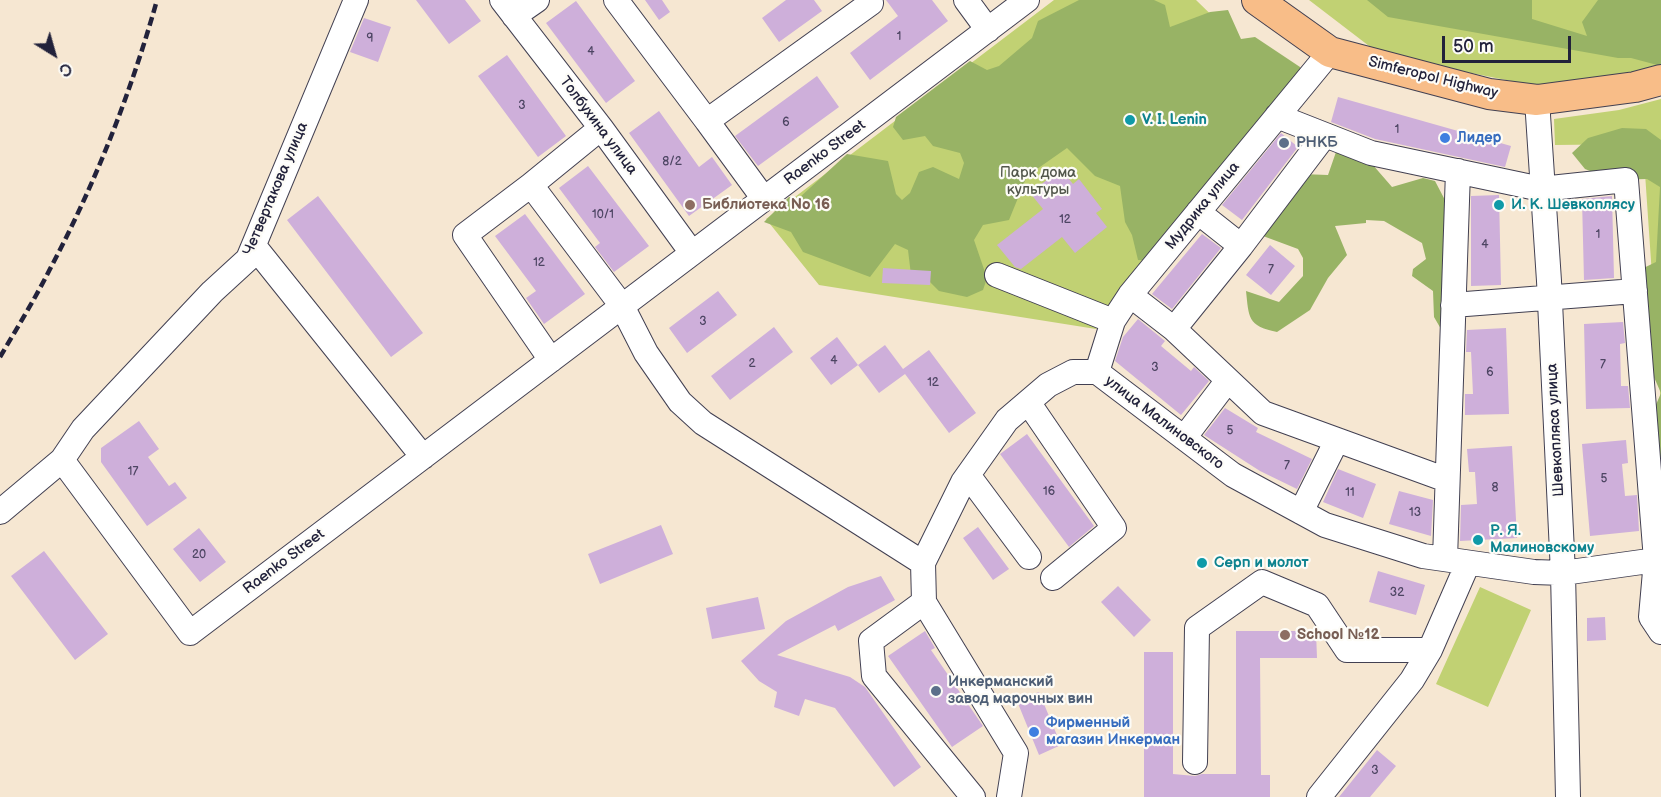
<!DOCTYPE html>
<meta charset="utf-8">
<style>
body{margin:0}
#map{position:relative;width:1661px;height:797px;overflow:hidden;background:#f6e7d2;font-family:"Balsamiq Sans",sans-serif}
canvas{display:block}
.north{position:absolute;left:24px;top:24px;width:60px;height:60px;-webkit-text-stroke:4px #fdfcf7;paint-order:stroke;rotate:143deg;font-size:16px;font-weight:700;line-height:24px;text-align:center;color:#22223b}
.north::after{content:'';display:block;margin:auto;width:21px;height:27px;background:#22223b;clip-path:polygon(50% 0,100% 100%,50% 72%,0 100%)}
.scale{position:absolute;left:1442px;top:36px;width:129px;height:27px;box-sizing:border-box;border:3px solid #22223b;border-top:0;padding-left:8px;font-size:18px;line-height:21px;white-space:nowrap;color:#22223b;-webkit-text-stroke:4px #fdfcf7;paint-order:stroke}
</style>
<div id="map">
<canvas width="1661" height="797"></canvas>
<div class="north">С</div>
<div class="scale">50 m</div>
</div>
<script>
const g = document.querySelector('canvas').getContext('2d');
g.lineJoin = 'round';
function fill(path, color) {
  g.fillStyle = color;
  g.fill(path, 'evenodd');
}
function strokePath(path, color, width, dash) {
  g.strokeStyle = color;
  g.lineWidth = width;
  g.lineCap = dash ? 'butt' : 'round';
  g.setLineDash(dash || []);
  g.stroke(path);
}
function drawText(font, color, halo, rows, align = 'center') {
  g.font = font + ' "Balsamiq Sans",sans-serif';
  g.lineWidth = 4.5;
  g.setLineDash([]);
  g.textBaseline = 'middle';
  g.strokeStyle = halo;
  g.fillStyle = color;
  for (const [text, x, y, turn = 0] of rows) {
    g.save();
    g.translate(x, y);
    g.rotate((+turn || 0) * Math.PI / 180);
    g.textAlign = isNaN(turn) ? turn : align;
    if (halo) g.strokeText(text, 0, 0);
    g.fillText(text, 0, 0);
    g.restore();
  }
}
const green = new Path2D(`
 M1054,0H1196L1233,36L1296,75L1096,329L819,285L766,219Z
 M1309,0H1661V69L1546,88L1441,67L1373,49Z
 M1661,99V407L1643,144L1555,145L1554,119L1619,110Z
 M1480,587L1531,610L1488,707L1436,684Z`);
const forest = new Path2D(`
 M1079,0H1154L1165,5L1170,27L1210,12L1228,10L1241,39L1255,37L1300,67L1306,75L1166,261L1138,260L1132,235L1125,222L1120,186L1095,176L1067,148L1027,176L1009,220L983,225L974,240L987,278L983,290L967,297L939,291L929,281L911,275L908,250L895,244L870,277L803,252L791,232L764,222L789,197L799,198L847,154L888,161L896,194L902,200L910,193L919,172L933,167L959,179L964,163L960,153L933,146L925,136L903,140L893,127L896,117L970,61L987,70L999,66L1032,38L1038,21Z
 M1367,0H1532V19L1587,36L1582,22L1598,0H1661V66L1631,58H1618L1388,17Z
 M1622,128L1646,129L1661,140V472L1649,421L1661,393L1637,339L1625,277L1656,262L1660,187L1647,179L1613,180L1585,169L1572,153L1588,138Z
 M1336,152L1366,157L1392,187L1423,178L1435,181L1446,202L1441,329L1434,317L1433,291L1412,276L1413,269L1426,259L1422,243L1384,221L1366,220V223L1335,226L1347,255L1328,278L1310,310L1277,332C1247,326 1249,317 1246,291L1279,302L1303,276V258L1298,249L1263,236L1301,174L1328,175Z`);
const building = new Path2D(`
 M416,0H465L481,21L449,44Z
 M645,0H662L670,12L659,20Z
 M786,0H814L822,11L779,42L762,18Z
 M886,0H932L948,21L870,80L850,53L898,16Z
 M576,1L635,81L606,103L546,23Z
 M364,18L391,27L378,62L350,52Z
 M507,55L566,136L538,157L478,76Z
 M817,76L839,107L758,166L735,136Z
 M1338,97L1511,146L1505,167L1375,139L1331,122Z
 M659,111L699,167L712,157L732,185L689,216L629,133Z
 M1281,133L1298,147L1242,220L1222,205Z
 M588,166L649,246L614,272L595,247L600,243L559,188Z
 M1061,169L1073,184L1079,179L1102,209L1096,213L1107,227L1075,253L1062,237L1021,269L1015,267L997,245L1043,209L1030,193Z
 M1499,195L1501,285L1471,286V196Z
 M318,196L423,333L391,357L287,220Z
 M1612,196L1614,278L1584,280L1582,199Z
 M525,214L585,294L544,324L526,298L536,291L495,236Z
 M1202,234L1221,248L1172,309L1152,294Z
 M1270,245L1295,266L1271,295L1246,275Z
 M883,268L931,271L930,285L882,283Z
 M718,291L737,315L687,353L669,328Z
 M1138,319L1165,341L1161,346L1191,371L1194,367L1209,381L1181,415L1115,361L1123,337Z
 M1623,322L1625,343L1620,344L1621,386H1628L1630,408L1586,409L1584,324Z
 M774,327L793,352L730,400L711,376Z
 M1506,328L1509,414L1465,415V394H1473L1471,352H1466L1467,330Z
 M837,337L858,365L831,385L810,358Z
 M885,345L903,369L929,350L976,413L949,433L905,374L879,393L858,365Z
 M1225,408L1258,428L1256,432L1312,459L1297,489L1260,471L1204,435Z
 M139,421L159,449L148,457L169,486L175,482L187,498L147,526L101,462V448Z
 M1027,434L1094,526L1069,547L1000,454Z
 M1626,440L1628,463L1622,464L1625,496L1637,495L1639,531L1590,536L1582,444Z
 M1512,446L1517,538L1460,541L1461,505L1477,504L1475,472H1469L1467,449Z
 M1338,469L1376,484L1363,518L1323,502Z
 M1399,491L1433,500L1431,536L1389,524Z
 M661,525L673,554L600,584L588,554Z
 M978,527L1009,569L993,580L963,538Z
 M199,528L226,562L200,582L173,549Z
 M44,551L108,634L75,660L11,576Z
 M1378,571L1425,585L1416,615L1369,602Z
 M881,576L895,600L838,631L835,625L777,655L850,677L865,687L921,767L894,787L835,708L805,699L799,716L774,707L777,692L759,681L741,661L786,621L848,587Z
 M1118,586L1151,620L1134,637L1101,602Z
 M758,597L765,629L712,639L706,608Z
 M1605,617L1606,640L1587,641V618Z
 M925,631L935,648L931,650L983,726L952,747L888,656Z
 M1236,631H1316L1317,658H1260L1261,775H1270V797H1144V652H1173V774L1195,776L1202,774H1236Z
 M1039,692L1061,745L1039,755L1017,701Z
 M1377,750L1396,766L1370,797H1339Z`);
const minor = new Path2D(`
 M502,0L601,128L692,253
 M616,0L707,121L871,3L869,0
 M966,0L988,30
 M514,16L537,0
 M1537,100L1549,281L1563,573L1568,797
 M1277,116L1371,153L1541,189L1626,180L1656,560
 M707,121L764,199
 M601,128L531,185L622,306L646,353L680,402L703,423L923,563
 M531,185L465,235L551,360
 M1198,212L1241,246L1325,135
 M254,246L423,457
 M997,275L1113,321
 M1130,295L1174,329L1241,246
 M1453,305L1635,291
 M1174,329L1263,413L1447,480
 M1097,372L1113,321L1130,295L1330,52
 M1028,402L1114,528L1053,578
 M1184,438L1228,380
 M62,460L190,633L1027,0
 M968,475L1029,557
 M0,512L62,460L83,429L212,292L248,259L356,0
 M1301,512L1337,440
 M1445,559L1458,171
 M924,602L1016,753L1009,797
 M1195,762L1197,628L1262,582L1317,605L1347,650H1430
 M973,797L874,676L871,641L924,602L923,563L963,482L1007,420L1048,385L1073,372H1097L1233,475L1325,525L1423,556L1534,572L1563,573L1656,560L1651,617L1661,632
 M1319,797L1412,680L1430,650L1468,563`);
const major = new Path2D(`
 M1257,0L1330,52L1489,94L1537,100L1635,87L1661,80`);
const rail = new Path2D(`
 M0,357C17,328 35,299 50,269C95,184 131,93 157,0`);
const markers = [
 [1130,120,6,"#0f9aa8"],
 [1445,138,6,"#3f7fe0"],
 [1284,143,6,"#5c6f8a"],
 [690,205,6,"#8d6e63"],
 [1499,205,6,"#0f9aa8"],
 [1478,540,6,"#0f9aa8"],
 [1202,563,6,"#0f9aa8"],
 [1285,635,6,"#8d6e63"],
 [936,691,6,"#5c6f8a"],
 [1034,732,6,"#3f7fe0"]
];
const numberNames = [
 ["1",899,37],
 ["9",370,39],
 ["4",591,52],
 ["3",522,106],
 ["6",786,123],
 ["1",1397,130],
 ["8/2",672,162],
 ["10/1",603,215],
 ["12",1065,220],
 ["1",1598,235],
 ["4",1485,245],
 ["12",539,263],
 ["7",1271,270],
 ["3",703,322],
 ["4",834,361],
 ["2",752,364],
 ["7",1603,365],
 ["3",1155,368],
 ["6",1490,373],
 ["12",933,383],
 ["5",1230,431],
 ["7",1287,466],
 ["17",133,472],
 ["5",1604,479],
 ["8",1495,488],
 ["16",1049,492],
 ["11",1350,493],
 ["13",1415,513],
 ["20",199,555],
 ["32",1397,593],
 ["3",1375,771]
];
const streetNames = [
 ["Simferopol Highway",1433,78,14],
 ["Толбухина улица",598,126,53],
 ["Raenko Street",825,153,-37],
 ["Четвертакова улица",276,189,-67],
 ["Мудрика улица",1203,206,-51],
 ["улица Малиновского",1164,423,37],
 ["Шевкопляса улица",1556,430,-93],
 ["Raenko Street",284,562,-37]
];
const cultureNames = [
 ["V. I. Lenin",1142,120],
 ["И. К. Шевкоплясу",1511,205],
 ["Р. Я.",1490,531],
 ["Малиновскому",1490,548],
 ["Серп и молот",1214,563]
];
const shopNames = [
 ["Лидер",1457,138],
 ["Фирменный",1046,723],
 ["магазин Инкерман",1046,740]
];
const serviceNames = [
 ["РНКБ",1296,143],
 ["Инкерманский",948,682],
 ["завод марочных вин",948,699]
];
const parkNames = [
 ["Парк дома",1038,173],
 ["культуры",1038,190]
];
const educationNames = [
 ["Библиотека No 16",702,205],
 ["School №12",1297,635]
];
fill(green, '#c1d173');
fill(forest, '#98b365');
fill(building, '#ceafda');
strokePath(minor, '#424052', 26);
strokePath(major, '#424052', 32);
strokePath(minor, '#fff', 24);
strokePath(major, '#f8bd88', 30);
strokePath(rail, '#22223b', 4.5, [9, 4.5]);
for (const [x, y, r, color] of markers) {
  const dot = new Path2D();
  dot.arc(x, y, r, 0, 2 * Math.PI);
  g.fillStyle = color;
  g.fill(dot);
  strokePath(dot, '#fdfcf7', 2);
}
drawText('12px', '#4d4563', null, numberNames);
drawText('15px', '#22223b', '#fdfcf7', streetNames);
drawText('bold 15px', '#0d838f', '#fdfcf7', cultureNames, 'left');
drawText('bold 15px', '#366cbe', '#fdfcf7', shopNames, 'left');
drawText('bold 15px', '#4e5e75', '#fdfcf7', serviceNames, 'left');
drawText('15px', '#52574c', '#fdfcf7', parkNames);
drawText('bold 15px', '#785e54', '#fdfcf7', educationNames, 'left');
</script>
